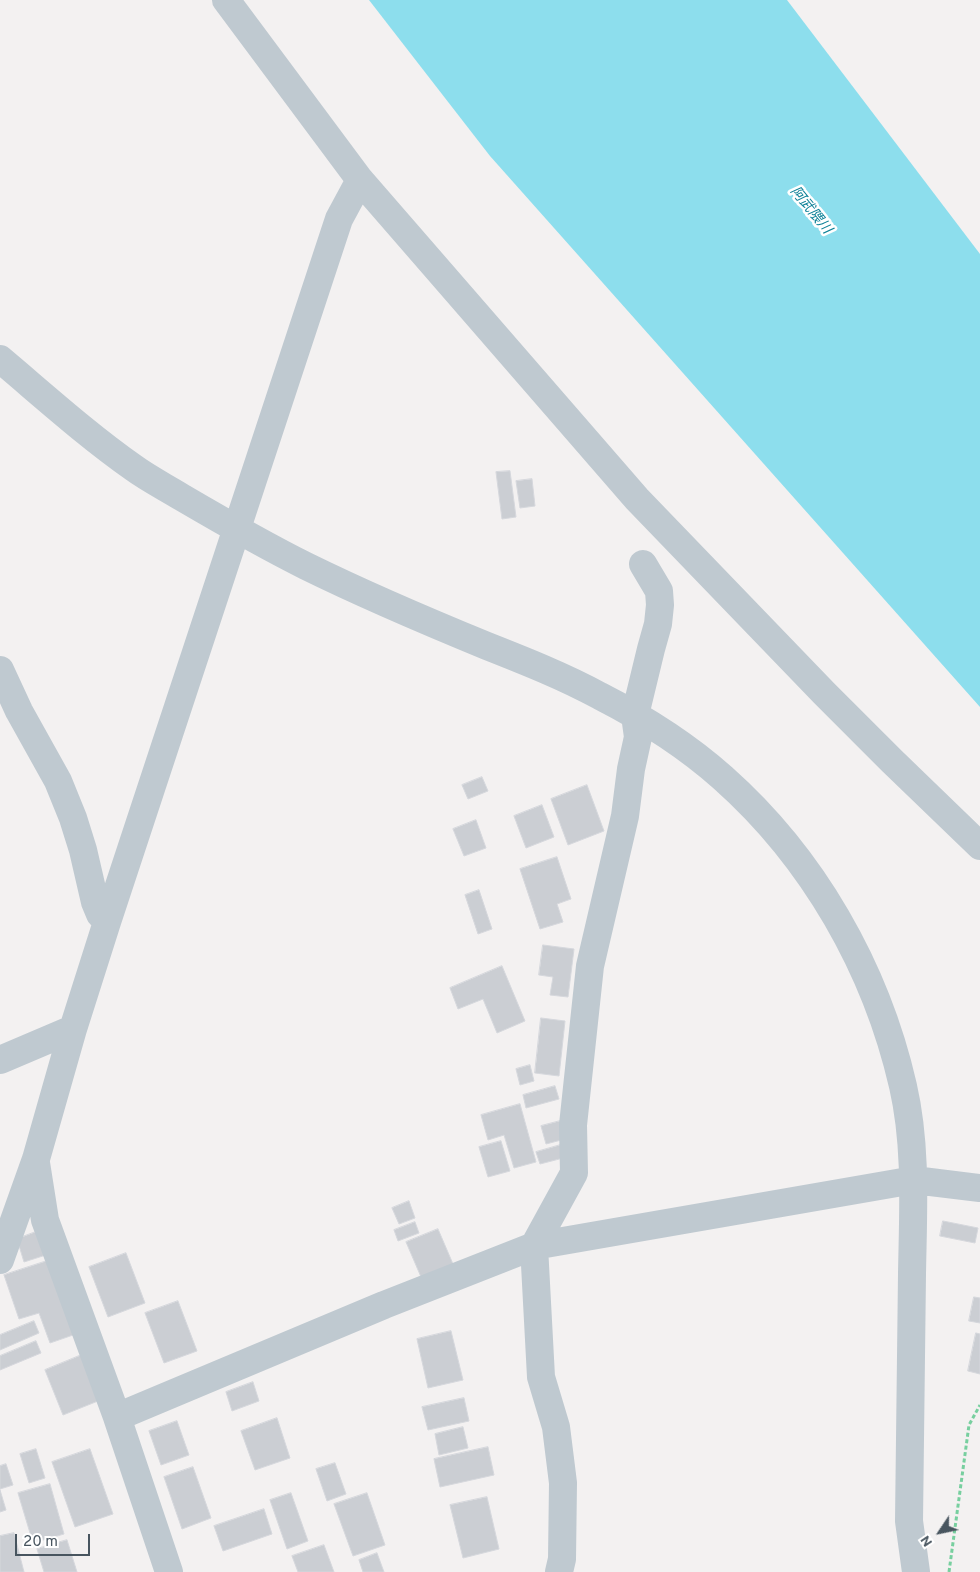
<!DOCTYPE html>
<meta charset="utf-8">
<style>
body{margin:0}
#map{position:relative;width:980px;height:1572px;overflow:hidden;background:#f3f1f1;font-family:Overpass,sans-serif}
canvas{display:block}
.north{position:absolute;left:915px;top:1507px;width:50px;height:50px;-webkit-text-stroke:4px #fff;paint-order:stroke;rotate:236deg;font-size:14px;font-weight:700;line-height:20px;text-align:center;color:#48555f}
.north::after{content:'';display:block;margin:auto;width:18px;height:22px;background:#48555f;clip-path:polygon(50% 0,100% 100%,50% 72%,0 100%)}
.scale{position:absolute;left:15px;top:1534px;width:75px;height:22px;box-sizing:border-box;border:2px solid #48555f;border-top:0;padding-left:6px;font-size:15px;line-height:18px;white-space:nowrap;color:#48555f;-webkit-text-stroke:4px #fff;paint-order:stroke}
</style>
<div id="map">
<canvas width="980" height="1572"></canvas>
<div class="north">N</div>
<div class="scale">20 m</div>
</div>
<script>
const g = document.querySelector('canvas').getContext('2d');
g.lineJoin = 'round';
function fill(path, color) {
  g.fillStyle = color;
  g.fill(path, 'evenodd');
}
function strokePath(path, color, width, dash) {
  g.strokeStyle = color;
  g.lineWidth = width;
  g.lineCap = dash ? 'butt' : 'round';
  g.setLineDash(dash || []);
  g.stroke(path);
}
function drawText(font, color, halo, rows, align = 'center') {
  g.font = font + ' Overpass,"Noto Sans JP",sans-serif';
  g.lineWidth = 5;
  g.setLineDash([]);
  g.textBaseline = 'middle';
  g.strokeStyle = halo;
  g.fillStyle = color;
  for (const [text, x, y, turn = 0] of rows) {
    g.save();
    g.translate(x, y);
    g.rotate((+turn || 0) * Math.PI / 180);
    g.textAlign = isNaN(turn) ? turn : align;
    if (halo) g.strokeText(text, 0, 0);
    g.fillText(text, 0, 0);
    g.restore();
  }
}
const water = new Path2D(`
 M369,0H787L980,254V707L490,156Z`);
const building = new Path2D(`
 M510,471L516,517L502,519L496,472Z
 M532,479L535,506L520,508L516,481Z
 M482,777L488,791L468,799L462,785Z
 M587,785L604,831L568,845L551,799Z
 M542,805L554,837L526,848L514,816Z
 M476,820L486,848L464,856L453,829Z
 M557,857L571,899L557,904L563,922L540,929L520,869Z
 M479,890L492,929L478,934L465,895Z
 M543,945L574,949L568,997L550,995L553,977L539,975Z
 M502,966L525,1021L497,1033L483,999L458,1009L450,988Z
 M541,1018L565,1021L559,1076L535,1073Z
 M530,1065L534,1081L520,1085L516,1069Z
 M555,1086L559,1099L526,1108L523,1095Z
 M520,1104L536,1162L514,1168L504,1135L488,1140L481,1115Z
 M564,1120L569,1138L546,1144L541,1126Z
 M501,1141L510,1171L488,1177L479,1147Z
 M564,1144L567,1157L540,1164L536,1152Z
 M409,1201L415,1218L399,1224L392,1208Z
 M943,1221L978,1228L975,1243L940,1236Z
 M415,1222L419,1233L398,1241L394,1230Z
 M438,1229L453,1264L421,1277L406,1242Z
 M41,1230L49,1254L24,1262L17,1239Z
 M126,1253L145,1303L108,1317L89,1267Z
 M50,1260L76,1334L50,1343L39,1313L19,1319L4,1275Z
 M974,1297L980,1298V1323L969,1321Z
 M178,1301L197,1351L164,1363L145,1313Z
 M34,1321L39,1333L0,1350V1335Z
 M451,1331L463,1380L428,1388L417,1339Z
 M976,1333L980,1334V1374L968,1371Z
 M36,1341L41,1353L0,1370V1356Z
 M84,1354L103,1399L63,1415L45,1370Z
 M253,1382L259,1401L232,1411L226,1392Z
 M464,1398L469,1421L428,1430L422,1407Z
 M277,1418L290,1458L255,1470L241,1431Z
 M177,1421L189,1455L161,1465L149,1431Z
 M463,1427L468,1448L439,1455L435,1434Z
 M488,1447L494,1475L440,1487L434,1459Z
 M36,1449L45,1478L29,1483L20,1454Z
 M90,1449L113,1514L75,1527L52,1462Z
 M335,1463L346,1494L327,1501L316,1469Z
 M6,1464L13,1485L0,1489V1466Z
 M193,1467L211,1518L182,1529L164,1477Z
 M50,1484L64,1534L33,1543L18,1493Z
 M0,1490L6,1510L0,1512Z
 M291,1493L308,1541L287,1549L270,1500Z
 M367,1493L385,1545L353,1556L334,1504Z
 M487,1497L499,1549L463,1558L450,1505Z
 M264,1509L272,1534L223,1551L214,1526Z
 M14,1533L24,1572H0V1536Z
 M67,1540L77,1572H44L37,1549Z
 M324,1545L334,1572H298L292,1556Z
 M377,1553L384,1572H363L359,1560Z`);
const path = new Path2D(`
 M949,1572L969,1425L980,1405`);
const minor = new Path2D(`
 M226,0L360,180L637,499L824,693L892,761L980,846
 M0,359C44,396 87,435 134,468C149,479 167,488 183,498C224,522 264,545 306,566C365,595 426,621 487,646C525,661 563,676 600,696C643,718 686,745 723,778C813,858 876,968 903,1086C917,1147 913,1212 912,1274C911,1357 910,1439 909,1521L916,1572
 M0,670L19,711L58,781L73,818L83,850L95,902L100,914L107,922
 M0,1060L73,1029
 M36,1163L45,1220L117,1417L169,1572
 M0,1260L36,1159L73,1029L107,922L339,219L360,180
 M117,1417L384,1305L534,1246L914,1180L980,1188
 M559,1572L562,1559L563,1483L556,1427L541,1377L534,1246L574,1173L573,1125L590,966L625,816L631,769L638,737L635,715L651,649L658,624L660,605L659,591L643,564`);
const waterNames = [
 ["阿武隈川",810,211,51]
];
fill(water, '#8ddeed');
fill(building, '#cbced3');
strokePath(building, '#d5d7dc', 1);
strokePath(path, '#77cf9f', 3, [4, 2.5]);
strokePath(minor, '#bfc9d0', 28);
drawText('italic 14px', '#0c8197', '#fff', waterNames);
</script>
